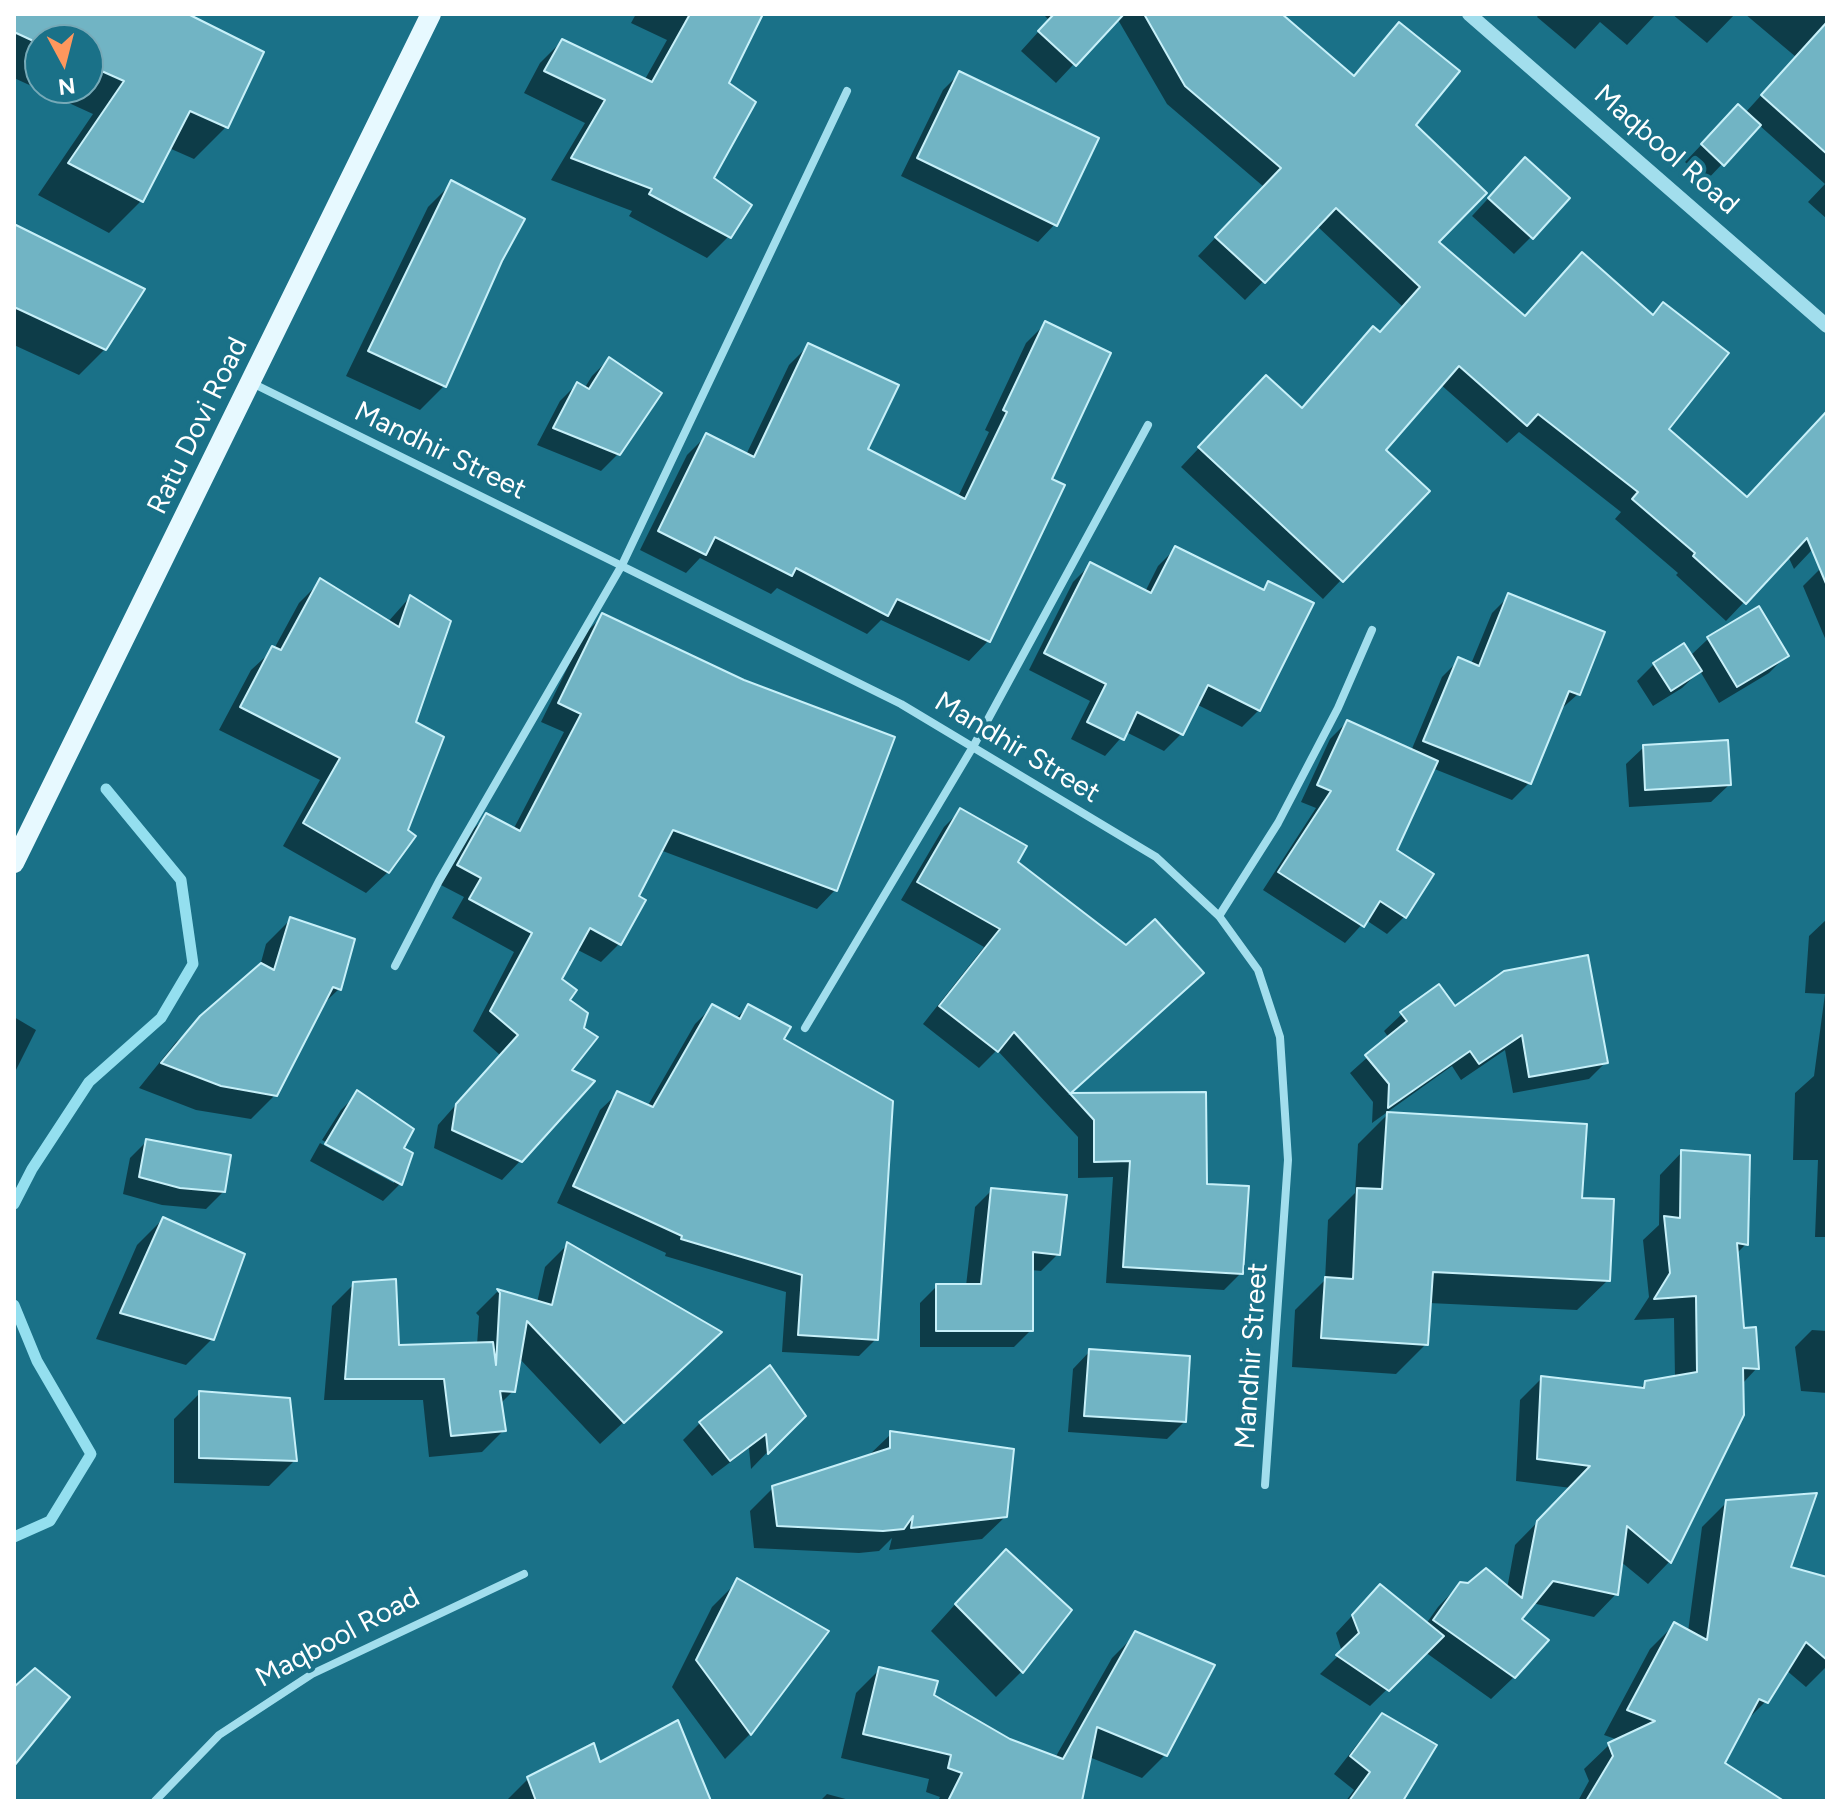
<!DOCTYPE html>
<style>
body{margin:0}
#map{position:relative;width:1841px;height:1815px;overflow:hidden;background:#1a7188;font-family:Figtree,sans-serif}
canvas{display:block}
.frame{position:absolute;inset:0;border:16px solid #fff;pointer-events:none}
.north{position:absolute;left:24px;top:24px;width:80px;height:80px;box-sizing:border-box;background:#1a7188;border:2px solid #76aab8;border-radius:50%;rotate:173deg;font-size:22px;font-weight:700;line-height:32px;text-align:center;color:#fff}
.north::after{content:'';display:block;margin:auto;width:28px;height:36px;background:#ff975d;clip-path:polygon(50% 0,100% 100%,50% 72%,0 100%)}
</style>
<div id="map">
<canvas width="1841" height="1815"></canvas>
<div class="frame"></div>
<div class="north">N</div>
</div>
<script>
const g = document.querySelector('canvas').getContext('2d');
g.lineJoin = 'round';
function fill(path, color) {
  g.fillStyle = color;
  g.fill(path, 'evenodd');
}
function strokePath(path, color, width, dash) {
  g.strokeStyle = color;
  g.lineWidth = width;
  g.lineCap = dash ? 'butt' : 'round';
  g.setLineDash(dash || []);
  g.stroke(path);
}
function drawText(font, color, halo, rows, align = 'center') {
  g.font = font + ' Figtree,sans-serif';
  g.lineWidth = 8;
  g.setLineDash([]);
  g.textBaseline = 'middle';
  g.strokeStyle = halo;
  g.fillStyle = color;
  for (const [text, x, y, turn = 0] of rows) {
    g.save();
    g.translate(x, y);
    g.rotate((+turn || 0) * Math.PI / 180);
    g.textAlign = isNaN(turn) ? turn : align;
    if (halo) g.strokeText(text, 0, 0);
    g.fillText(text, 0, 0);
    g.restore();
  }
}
const shadow = new Path2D(`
 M14,14H184L226,127L194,159L169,148L141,201L109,233L38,195L93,114L14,78ZM40,40H88V88H40Z
 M636,14H760L726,84L711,178L729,236L707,258L629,216L632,211L551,180L585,123L524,93L540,63L562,41L644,81L667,40L631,23Z
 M1043,14H1233L1352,77L1399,24L1413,125L1436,242L1524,318L1651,317L1663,304L1666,430L1746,499L1827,419V534L1794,569L1788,556L1726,621L1676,575L1678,573L1615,519L1621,512L1519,432L1507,443L1440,384L1384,450L1341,580L1323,599L1181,467L1248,396L1301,410L1379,334L1403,307L1317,226L1245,300L1198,256L1264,187L1167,104L1117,18L1056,83L1021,51L1049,20Z
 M1539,14H1656L1627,45L1600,22L1575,49L1537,17Z
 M1672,14H1735L1707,43Z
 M1745,14H1827V219L1808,202L1825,184L1759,125L1706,181L1685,162L1721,124L1745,113L1796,57Z
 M960,73L1055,224L1038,242L901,176L943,90Z
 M1508,177L1531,237L1514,254L1472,216Z
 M452,183L501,260L444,386L420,410L346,376L428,207Z
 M14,226L105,349L79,375L14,345Z
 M1045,324L1049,480L1063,486L988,641L969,661L881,620L867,634L777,588L771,594L700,558L686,573L640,550L687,455L706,436L746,455L789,365L809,345L866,449L958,497L989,432L985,430L1026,343Z
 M609,359L618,454L601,471L537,445L560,401L577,384L584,389L592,376Z
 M1175,549L1261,591L1269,583L1259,710L1242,727L1196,704L1181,734L1164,751L1126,732L1105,756L1071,739L1090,701L1029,670L1073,582L1090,565L1145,592L1158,566Z
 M1827,566V643L1803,586L1820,569Z
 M321,581L387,623L410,597L414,723L388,872L366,893L283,846L320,780L219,730L251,670L274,649L299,603Z
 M1509,596L1578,694L1559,711L1529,783L1512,800L1432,768L1395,851L1404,917L1387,934L1366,920L1345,943L1263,890L1316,808L1301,802L1330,739L1347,722L1411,751L1442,677L1459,660L1471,664L1492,613Z
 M1758,609L1786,656L1769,673L1719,703L1700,671L1682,688L1653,706L1637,681L1654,664L1690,656L1708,639Z
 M603,616L835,890L817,909L660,850L636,897L620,943L601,962L576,949L560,979L582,1028L568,1071L520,1161L502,1180L434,1148L438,1125L500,1055L473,1031L514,952L452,918L464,897L439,884L468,834L487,816L513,830L564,732L541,722L584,634Z
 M1644,747L1729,785L1711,802L1629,807L1626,764Z
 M961,810L1016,862L1185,990L1068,1095L1204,1094L1205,1186L1241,1273L1224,1290L1106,1283L1113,1177L1078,1178V1137L997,1050L979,1068L923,1024L984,947L901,900L944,827Z
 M1827,919V1237H1815L1818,1160H1793L1795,1093L1814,1076L1825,994L1805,993L1809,936Z
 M290,920L339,989L320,1007L275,1095L251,1119L196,1110L139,1088L176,1042L260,966L266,944Z
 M713,1006L735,1019L749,1006L781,1040L876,1339L859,1356L782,1352L786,1292L665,1256L666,1253L557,1203L600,1110L618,1093L647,1107L695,1024Z
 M1454,1008L1606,1062L1589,1079L1513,1093L1505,1050L1461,1080L1452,1066L1372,1123L1373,1102L1350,1073L1389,1038L1384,1031L1402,1014Z
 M14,1017L36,1030L14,1074Z
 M358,1093L402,1149L411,1154L400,1184L383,1201L310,1161L320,1143L394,1183V1179L322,1140L341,1110Z
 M1388,1114L1580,1200L1608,1280L1577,1310L1429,1303L1426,1344L1396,1374L1292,1367L1295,1310L1325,1280L1328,1220L1355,1193L1358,1144Z
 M147,1141L224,1191L206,1209L162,1205L123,1194L130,1158Z
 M1682,1152L1746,1244L1736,1254L1742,1330L1757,1368L1742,1384V1415L1669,1562L1648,1584L1620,1561L1616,1594L1594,1617L1532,1603L1519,1619L1514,1677L1491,1699L1425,1652L1370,1706L1320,1674L1342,1652L1336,1633L1363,1604L1426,1624L1438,1607L1460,1584L1507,1589L1515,1545L1571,1488L1516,1481L1520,1400L1542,1378L1639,1390L1646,1382L1675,1378L1674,1318L1634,1320L1649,1297L1643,1240L1659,1225L1660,1175Z
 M992,1190L1058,1254L1041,1271L1031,1270V1330L1014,1347H920V1303L937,1286H966L975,1207Z
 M163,1219L212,1339L186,1365L96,1339L137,1245Z
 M567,1245L697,1354L600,1444L519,1358L513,1391L500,1404L504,1430L482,1452L429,1457L423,1400H324L332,1306L354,1284L397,1347L477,1345L479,1316L476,1313L497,1292L537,1303L545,1267Z
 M1812,1330L1827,1331V1393L1801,1391L1795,1347Z
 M1090,1351L1184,1422L1167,1439L1068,1432L1073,1369Z
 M200,1393L295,1460L269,1486L174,1483V1419Z
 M803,1415L751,1469L749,1448L712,1476L683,1440L700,1423Z
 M891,1434L1006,1516L982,1539L889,1550L892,1538L879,1551L859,1553L754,1548L750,1511L773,1488L867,1457Z
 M1727,1502L1788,1568L1827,1579V1666L1806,1687L1786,1670L1766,1701L1743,1724L1723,1763L1771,1801H1578L1589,1781L1584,1769L1609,1745L1618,1740L1604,1735L1650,1649L1674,1625L1688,1632L1702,1527Z
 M980,1577L1022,1671L996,1697L931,1631Z
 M738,1581L826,1631L750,1734L725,1759L672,1687L712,1607Z
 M1136,1634L1166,1754L1142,1778L1089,1757L1080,1799L1091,1801H938L940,1797L926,1792L929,1779L841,1758L856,1693L880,1669L1009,1740L1055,1758L1112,1658Z
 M1383,1716L1400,1801H1346L1354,1790L1334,1774L1366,1733Z
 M599,1765L709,1801H506L528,1779Z
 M827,1794L853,1801H820Z`);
const stream = new Path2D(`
 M14,1204L32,1169L89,1082L161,1018L193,964L181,880L106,789
 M14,1305L37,1361L91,1454L50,1521L14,1537`);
const building = new Path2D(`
 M14,14H188L264,52L228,128L190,111L143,202L68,163L124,81L88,65V40H40V44L14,32Z
 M690,14H763L729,83L756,102L714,178L752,205L731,238L649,194L652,189L571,158L605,100L544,71L562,39L652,82Z
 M1054,14H1124L1076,66L1038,31Z
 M1144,14H1282L1354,76L1399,22L1460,71L1416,125L1487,193L1439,242L1525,316L1582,252L1653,315L1663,302L1729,353L1669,429L1747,497L1827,411V586L1807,538L1746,604L1693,556L1695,553L1632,499L1638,492L1538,414L1527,426L1459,366L1386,450L1430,491L1343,582L1198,447L1266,375L1302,408L1373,326L1380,332L1420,287L1336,208L1265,283L1215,237L1281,168L1185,86Z
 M1827,22V154L1761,95Z
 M959,71L1099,138L1057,226L917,158Z
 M1738,104L1761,125L1724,166L1701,144Z
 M1525,157L1570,198L1533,239L1488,198Z
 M451,180L525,219L502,261L446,387L368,351Z
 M14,224L145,289L106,350L14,307Z
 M1045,321L1111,353L1052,479L1065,485L990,642L897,599L888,616L796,568L792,576L715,537L706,555L658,531L706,433L754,457L808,343L899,385L868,449L965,499L1007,412L1003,410Z
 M609,357L662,393L620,455L553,428L577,382L589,389Z
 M1175,546L1264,590L1268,581L1314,603L1260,711L1208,685L1183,735L1137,712L1124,740L1087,722L1106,684L1044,653L1090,562L1151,593Z
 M320,578L399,627L410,595L451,621L416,722L444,737L408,830L416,836L389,873L303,823L340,758L240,707L272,646L281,650Z
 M1508,593L1605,632L1580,695L1569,691L1531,784L1423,741L1458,657L1479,666Z
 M1759,606L1789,656L1737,687L1707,637Z
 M602,613L744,680L895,737L837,891L673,830L639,896L646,900L621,945L590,928L562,979L577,990L570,1000L588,1013L584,1028L598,1037L572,1070L595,1081L522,1162L452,1130L456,1104L518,1035L490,1011L532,933L469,899L481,878L457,865L486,813L520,831L581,714L558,703Z
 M1684,643L1702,671L1671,691L1653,663Z
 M1347,720L1438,761L1397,850L1434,874L1406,918L1380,901L1364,927L1278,872L1331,791L1317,785Z
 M1728,740L1731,785L1645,790L1643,745Z
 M960,808L1027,846L1018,862L1126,945L1155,919L1204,973L1071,1093L1206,1092L1207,1184L1249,1186L1243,1274L1123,1267L1130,1161L1094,1162V1120L1014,1032L998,1052L939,1006L1000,929L917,882Z
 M290,917L355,939L341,990L333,987L277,1096L221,1086L161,1063L200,1016L261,963L274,970Z
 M1588,955L1608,1063L1529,1077L1522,1035L1479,1064L1470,1051L1388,1108L1389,1084L1365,1055L1407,1021L1400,1012L1439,984L1455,1006L1504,971Z
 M712,1004L740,1019L748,1004L791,1027L784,1039L893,1101L878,1340L798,1335L802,1275L681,1239L682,1236L573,1186L617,1091L653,1107Z
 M357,1090L414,1129L404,1148L413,1153L402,1185L325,1144Z
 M1387,1112L1587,1124L1582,1198L1614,1199L1610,1281L1433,1272L1428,1345L1321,1338L1325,1277L1353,1279L1357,1188L1382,1189Z
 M146,1139L231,1155L225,1192L180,1188L139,1177Z
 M1681,1150L1750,1155L1748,1245L1737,1243L1744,1328L1756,1327L1759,1369L1743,1368L1744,1415L1671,1563L1627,1526L1618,1595L1553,1581L1522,1619L1549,1640L1515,1678L1433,1620L1460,1582L1468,1583L1486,1568L1522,1598L1537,1521L1590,1466L1537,1459L1541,1376L1644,1388L1645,1381L1697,1372L1696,1296L1654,1299L1670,1273L1664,1216L1680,1218Z
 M991,1188L1067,1195L1060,1255L1033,1252V1331H936V1284H981Z
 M163,1217L245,1254L214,1340L120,1313Z
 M567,1242L722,1332L624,1423L527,1321L515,1392L500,1391L506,1431L451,1436L444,1379H345L353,1282L396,1279L399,1345L493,1342L496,1365L500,1293L497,1289L552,1305Z
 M1089,1349L1190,1356L1186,1422L1084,1416Z
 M770,1365L806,1416L768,1454L766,1434L730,1461L699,1422Z
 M199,1391L290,1398L297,1461L199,1458Z
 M890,1431L1014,1449L1007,1517L911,1528L913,1516L904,1529L883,1531L777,1526L772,1486L890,1448Z
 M1817,1493L1791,1567L1827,1577V1660L1806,1642L1768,1703L1759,1699L1725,1763L1784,1801H1586L1613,1756L1608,1743L1655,1721L1627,1710L1674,1622L1707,1640L1726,1500Z
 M1006,1549L1072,1610L1023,1673L955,1604Z
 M737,1578L829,1631L751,1735L696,1660Z
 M1380,1584L1444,1636L1389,1691L1336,1655L1359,1633L1352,1615Z
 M1135,1631L1215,1665L1167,1756L1097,1727L1082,1801H948L962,1773L948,1768L951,1755L863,1734L879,1667L938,1681L934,1695L1010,1739L1063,1759Z
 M35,1668L70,1697L14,1766V1687Z
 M1382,1713L1437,1745L1403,1801H1349L1370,1772L1350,1756Z
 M678,1720L711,1801H536L527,1777L594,1743L600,1762Z`);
const minor = new Path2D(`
 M252,383L901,704L1156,857L1219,916L1258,970L1280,1037L1288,1160L1265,1485
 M1219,916L1278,823L1338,708L1372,630
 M395,966L439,881L622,565L847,91
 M805,1028L974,745L1148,425
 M155,1801L219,1735L312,1674L524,1574`);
const tertiary = new Path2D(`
 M1469,14L1827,326`);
const primary = new Path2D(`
 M14,863L431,14`);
const streetNames = [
 ["Maqbool Road",1666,150,41],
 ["Ratu Dovi Road",198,426,-64],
 ["Mandhir Street",440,451,26],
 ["Mandhir Street",1017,748,31],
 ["Mandhir Street",1252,1356,-86],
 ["Maqbool Road",338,1638,-28]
];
fill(shadow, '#0007');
strokePath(stream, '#94dfef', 11);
fill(building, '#71b4c4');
strokePath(building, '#c7f0f9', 2);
strokePath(minor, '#a2deed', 8);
strokePath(tertiary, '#a2deed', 14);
strokePath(primary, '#e7f9ff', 20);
drawText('28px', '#fff', '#1a7188', streetNames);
</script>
